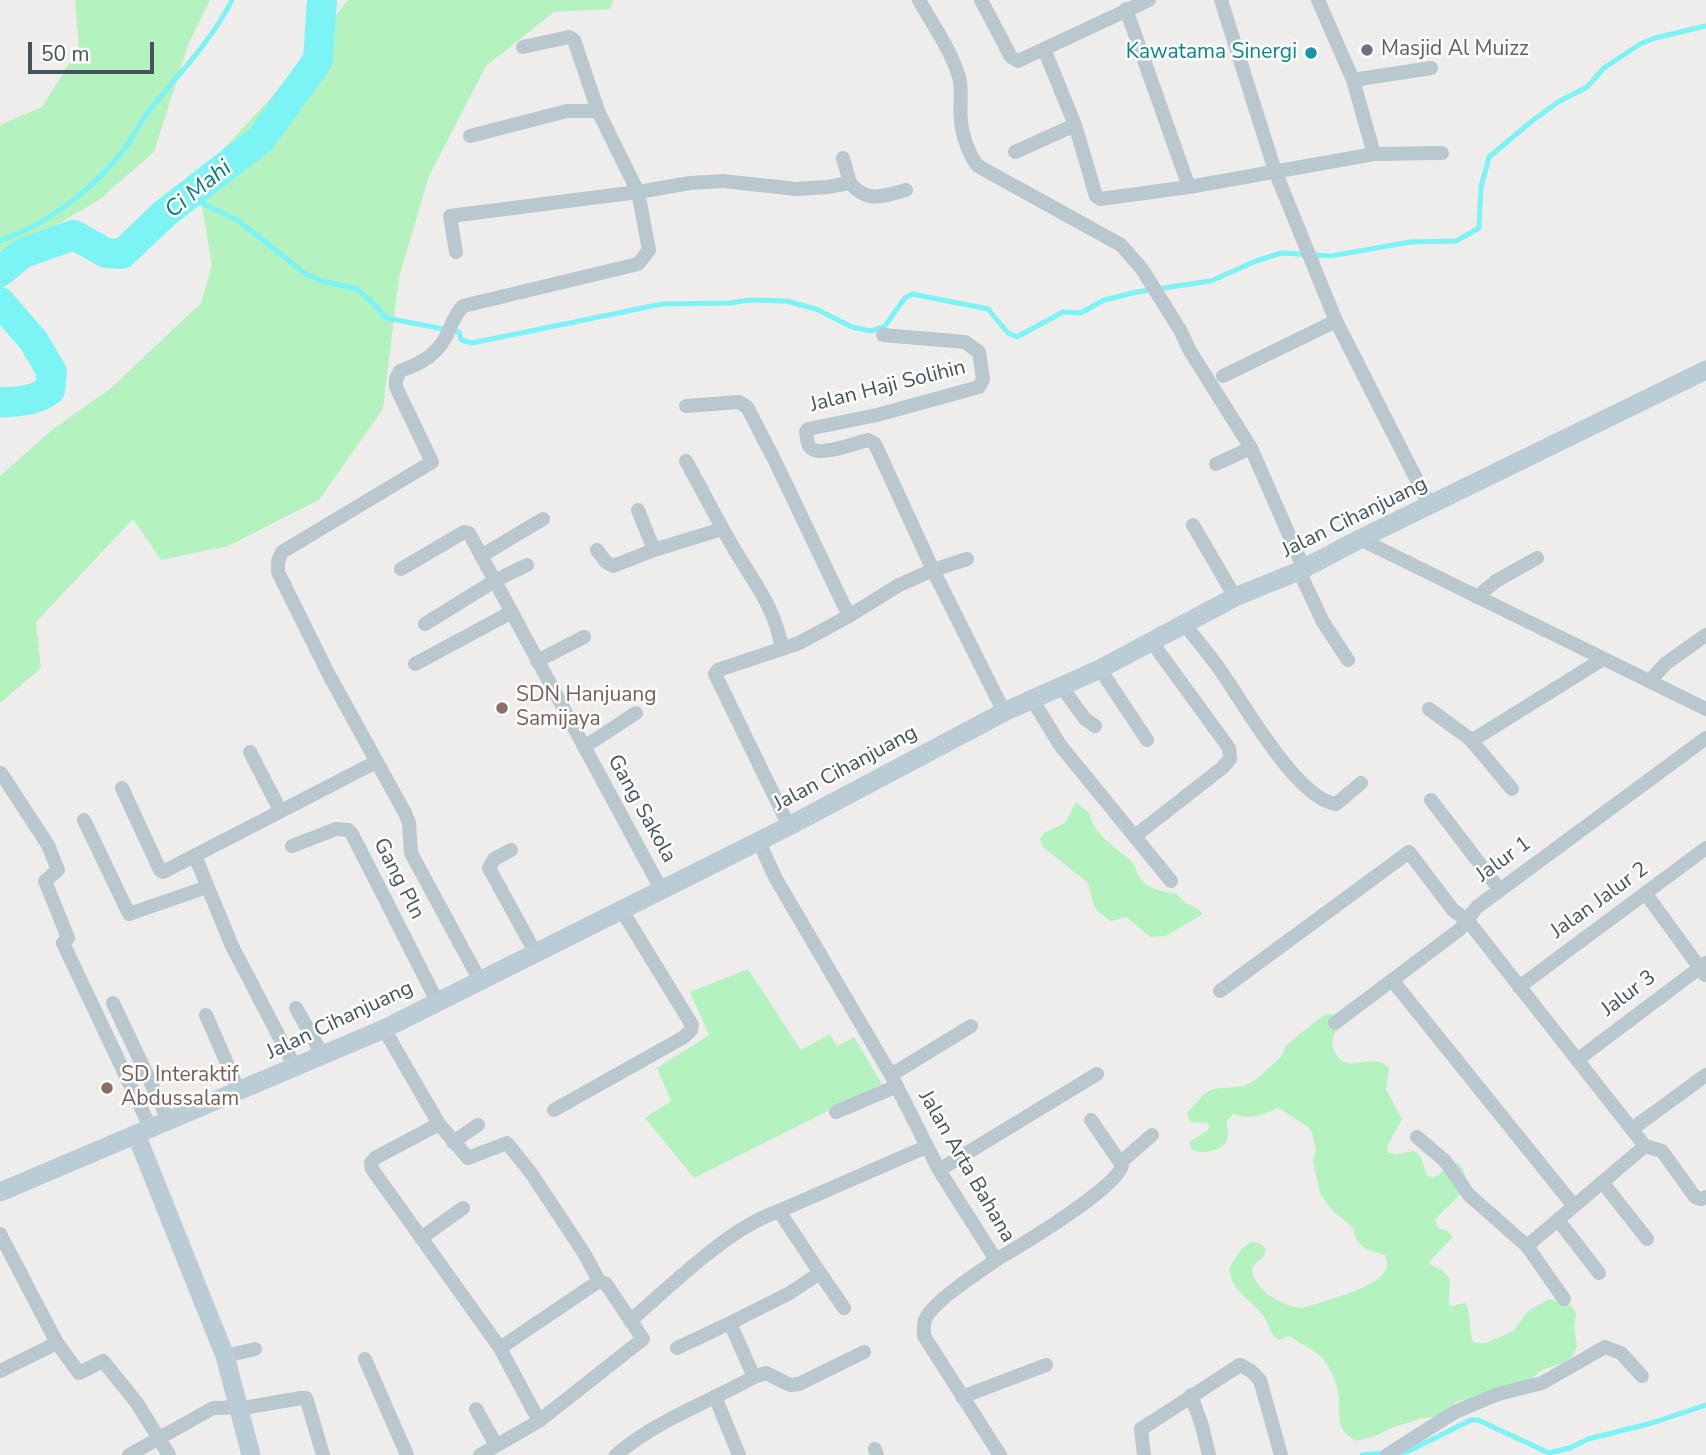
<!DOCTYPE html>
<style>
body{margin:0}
#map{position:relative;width:1706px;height:1455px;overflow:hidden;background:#efecec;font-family:"Nunito Sans",sans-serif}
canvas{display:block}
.scale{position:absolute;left:28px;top:42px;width:126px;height:32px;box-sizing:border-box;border:4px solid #43545b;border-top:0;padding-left:9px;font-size:21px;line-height:24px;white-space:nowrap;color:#43545b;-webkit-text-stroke:5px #fff;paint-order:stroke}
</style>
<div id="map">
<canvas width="1706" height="1455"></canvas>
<div class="scale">50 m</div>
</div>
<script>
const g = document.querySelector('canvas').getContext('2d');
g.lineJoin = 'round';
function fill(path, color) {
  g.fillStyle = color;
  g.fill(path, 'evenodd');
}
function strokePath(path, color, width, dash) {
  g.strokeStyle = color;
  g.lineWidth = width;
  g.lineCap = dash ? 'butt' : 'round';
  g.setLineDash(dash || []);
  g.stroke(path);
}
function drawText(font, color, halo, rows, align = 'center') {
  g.font = font + ' "Nunito Sans",sans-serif';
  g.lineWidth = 5;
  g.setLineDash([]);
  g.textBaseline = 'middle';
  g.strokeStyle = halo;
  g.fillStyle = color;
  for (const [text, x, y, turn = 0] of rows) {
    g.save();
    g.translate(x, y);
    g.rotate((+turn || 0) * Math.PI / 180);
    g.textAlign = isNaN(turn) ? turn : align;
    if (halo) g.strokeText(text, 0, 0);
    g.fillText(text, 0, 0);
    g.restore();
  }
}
const green = new Path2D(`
 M75,0H210L188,45L154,152L100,199L0,259V125L42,107L79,48Z
 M348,0H613L610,9L554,12L486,66L429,176L399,277L383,409L319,500L228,546L161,560L133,519L36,622L41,668L0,703V476L53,429L110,389L201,303L212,265L197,177L270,99Z
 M1076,802L1090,814C1092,833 1117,848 1130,860C1139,869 1135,878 1150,887C1157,891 1169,892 1177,894C1185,906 1194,904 1203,914L1166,936L1151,937L1126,917L1111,921L1098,912L1094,906L1088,883L1043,847L1040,839L1044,833L1065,823Z
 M748,969L801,1050L830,1034L837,1046L854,1037L882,1084L694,1178L645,1118L671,1101L657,1068L709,1035L690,992Z
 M1329,1014L1337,1015L1340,1026C1334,1035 1329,1041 1335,1052C1345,1073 1364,1058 1380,1062C1384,1063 1387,1066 1389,1068L1386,1089L1402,1119L1388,1145L1387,1152C1408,1161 1417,1134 1426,1174L1433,1178L1456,1163L1460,1164C1477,1190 1450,1201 1435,1220L1438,1228L1448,1231L1453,1237L1429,1262L1431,1265L1442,1270L1450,1279L1449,1304L1451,1306L1466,1303C1472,1317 1467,1330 1474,1343H1486L1507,1334L1514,1330L1528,1311L1549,1299L1572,1306L1576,1314L1574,1325L1577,1347L1574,1354L1566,1362L1542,1370L1525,1384L1476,1403L1464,1400L1456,1402L1439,1417L1423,1418L1394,1427L1375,1436L1356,1441C1332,1427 1342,1413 1338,1392C1337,1383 1332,1374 1328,1366C1319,1350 1304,1347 1290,1336L1279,1340C1269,1334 1270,1326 1264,1317C1252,1299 1232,1294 1229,1268C1238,1255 1249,1230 1266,1249L1264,1256L1252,1267C1251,1289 1283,1307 1303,1308C1322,1301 1383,1288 1387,1266C1388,1263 1386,1258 1385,1255L1365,1249L1356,1239L1353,1228L1333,1211L1320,1194L1313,1161L1316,1150L1312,1133L1308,1127L1280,1109L1277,1108C1261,1116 1251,1120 1233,1114L1227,1121C1227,1128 1230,1138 1225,1144C1219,1151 1200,1154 1192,1150L1189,1142L1207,1131L1210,1126L1207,1123L1190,1122L1187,1113L1204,1094L1212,1089L1244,1086L1254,1081L1281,1057L1286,1045L1324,1015Z`);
const stream = new Path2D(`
 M187,196L237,220L306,274L322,281L357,289L374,304L386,318L459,332L461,340L472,343L662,304L731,303L749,300L786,301L816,309L852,327L871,331L884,327L905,298L912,294L988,309L1008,333L1017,337L1063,312L1081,313L1104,300L1137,292L1211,281L1256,261L1281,253L1331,256L1410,242L1456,241L1479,228L1481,187L1489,157L1532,121L1558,102L1587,87L1604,68L1640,44L1655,38L1706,26
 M0,241C51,222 96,188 128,144C135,134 140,122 148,112C177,76 211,42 232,0
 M1399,1452H1407L1471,1420H1478L1549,1453L1570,1448L1588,1439L1652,1423L1706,1405
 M1362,1455L1386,1453`);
const river = new Path2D(`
 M0,272L23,253L74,235L106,253L122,254L164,214L261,139L318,60L322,0
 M0,302L33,340L52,372L50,390C37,400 16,403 0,402`);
const street = new Path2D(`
 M919,0C933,25 951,50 959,77C963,92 959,106 961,121C962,134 969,156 978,166L1121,245L1142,269L1180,330L1190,351L1251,448L1304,569
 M981,0L1011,57L1018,61L1149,0
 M1221,0L1275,171L1336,321L1430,506
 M1318,0L1353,80L1374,154
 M1126,9L1189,187
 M523,47L569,37L574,40L598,111L638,192L690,183L723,181L796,189L827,187L850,183C868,204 883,196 906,190
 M1044,49L1075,125L1096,196L1100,199L1189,187L1374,154L1442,153
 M1353,80L1431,68
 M470,136L567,111H598
 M1015,152L1075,125
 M843,158L850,183
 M456,252L450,216L638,192L649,250L638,264L463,306C456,313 453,321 449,330C440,353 423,363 400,371L396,379V387L432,462L282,552L278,561V572L329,675L405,813L409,823L411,853L479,979
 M883,335L965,342L979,352L983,379L979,387L877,415L808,429L806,432C807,437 807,445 811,448C820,457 856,443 868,440L875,444L933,570L1004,712
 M1223,376L1336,321
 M686,406L739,402L747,407L774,459L849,616L899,585L933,570L967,559
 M686,461C702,490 717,519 733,547C754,583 775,607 782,649
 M1216,464L1251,448
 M638,510L654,550
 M1193,525L1235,597
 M1360,539L1706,709
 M597,550L606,562L613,566L654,550L722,529
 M481,556L543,519
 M401,569L464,532L469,533L661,889
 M1299,571L1323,622L1348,660
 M1477,597L1496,581L1537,558
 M425,624L496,580L527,565
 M1185,625C1196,639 1208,653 1218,667C1242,700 1296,799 1336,804L1361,783
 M537,661L584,637
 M415,664L512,612
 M1100,669L1147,740
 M1650,681L1665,664L1706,635
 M1061,686L1085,719L1095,726
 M1032,699L1060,745L1171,881
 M1429,709L1470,739L1476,738L1603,659
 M1470,739L1512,789
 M584,747L636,713
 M250,752L280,810
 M1,773L48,845L58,870L45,881L68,938L63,943L150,1127
 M122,788L160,870L163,872L376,762
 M1431,800L1500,890
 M84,820L129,914L207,887
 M789,826L715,674L718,670L799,643L849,616
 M1135,836L1222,768L1230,759L1229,748L1151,641
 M758,840L776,879L891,1075L939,1170L996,1260C978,1273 933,1301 925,1320C923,1325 924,1331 924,1336L1000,1455
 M292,846L336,829L348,830L352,834L437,1001
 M511,850L494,859L489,868L535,952
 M195,856L232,946L295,1067
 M1646,894L1705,975
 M1392,980L1574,1206
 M1519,987L1706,848
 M1220,991L1409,852L1453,910L1468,921L1645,1146L1527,1246
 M113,1003L168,1119
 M296,1008L323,1056
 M206,1015L239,1091
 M1335,1023L1459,930L1477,907L1706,738
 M384,1029L439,1124L375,1158L371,1163L372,1169L500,1348L599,1281
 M1577,1060L1706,963
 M891,1075L971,1026
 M554,1110L684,1037L691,1030L692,1025L621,909
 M836,1112L897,1086
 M439,1124L468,1158L507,1143L531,1173L584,1253L599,1281L606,1284L643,1339L539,1421L480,1455
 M1632,1129L1706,1075
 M1417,1137L1445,1161L1469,1195L1527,1246L1564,1299
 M453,1142L478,1125
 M1645,1146L1662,1151L1695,1197L1701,1199L1706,1197
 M1121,1162L1152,1135
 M939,1170L1097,1074
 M1603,1183L1647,1239
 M1558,1220L1599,1273
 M0,1234L57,1343L79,1373L103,1361L137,1403L169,1455
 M421,1238L463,1208
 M996,1260C1018,1247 1120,1186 1122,1165L1091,1120
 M820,1273L844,1308
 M630,1321C671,1286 728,1228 779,1211
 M500,1348L539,1421
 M677,1348L730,1323
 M225,1356L255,1349
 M365,1359L407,1455
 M0,1371L57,1343
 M754,1377L766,1373L790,1385L799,1384L864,1352
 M1191,1395L1202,1426L1209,1455
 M962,1397L1046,1365
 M716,1399L739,1455
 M476,1409L496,1445
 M875,1449L877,1455
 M129,1455L213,1408L249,1407L301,1398H306L308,1404L323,1455
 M616,1455C657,1420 707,1403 754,1377L730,1323L788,1294L820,1273L779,1211L926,1147
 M1144,1455L1141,1429L1240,1365L1251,1371L1260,1380L1281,1455
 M1387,1455L1455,1412L1498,1394L1542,1383L1605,1347L1621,1353L1642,1376`);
const secondary = new Path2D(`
 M136,1134L225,1356L251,1455
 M0,1192L384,1029L789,826L1004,712L1100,669L1235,597L1299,571L1360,539L1706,370`);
const markers = [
 [1367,50,7,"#6b7280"],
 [1311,53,7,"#0f9aa8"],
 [502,708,7,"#8d6e63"],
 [107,1088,7,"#8d6e63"]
];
const worshipNames = [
 ["Masjid Al Muizz",1381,50]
];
const cultureNames = [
 ["Kawatama Sinergi",1297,53]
];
const streetNames = [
 ["Jalan Haji Solihin",888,387,-14],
 ["Jalan Cihanjuang",1355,518,-26],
 ["Jalan Cihanjuang",846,769,-28],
 ["Gang Sakola",641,809,61],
 ["Jalur 1",1504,860,-36],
 ["Gang Pln",398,879,63],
 ["Jalan Jalur 2",1600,901,-36],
 ["Jalur 3",1629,994,-37],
 ["Jalan Cihanjuang",340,1021,-25],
 ["Jalan Arta Bahana",966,1167,60]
];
const educationNames = [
 ["SDN Hanjuang",516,696],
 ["Samijaya",516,720],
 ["SD Interaktif",121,1076],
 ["Abdussalam",121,1100]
];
const waterNames = [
 ["Ci Mahi",199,190,-39]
];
fill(green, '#b4f3c0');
strokePath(stream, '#7cf3f5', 5);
strokePath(river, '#7cf3f5', 30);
strokePath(street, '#b8c8ce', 14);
strokePath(secondary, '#bacdd6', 19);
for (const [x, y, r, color] of markers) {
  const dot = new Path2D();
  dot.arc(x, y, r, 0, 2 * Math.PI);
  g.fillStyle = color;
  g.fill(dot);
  strokePath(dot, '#fff', 2.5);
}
drawText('21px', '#5b616d', '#fff', worshipNames, 'left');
drawText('21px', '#0d838f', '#fff', cultureNames, 'right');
drawText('21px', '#43545b', '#fff', streetNames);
drawText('21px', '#785e54', '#fff', educationNames, 'left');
drawText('italic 23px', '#057f81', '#fff', waterNames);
</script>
